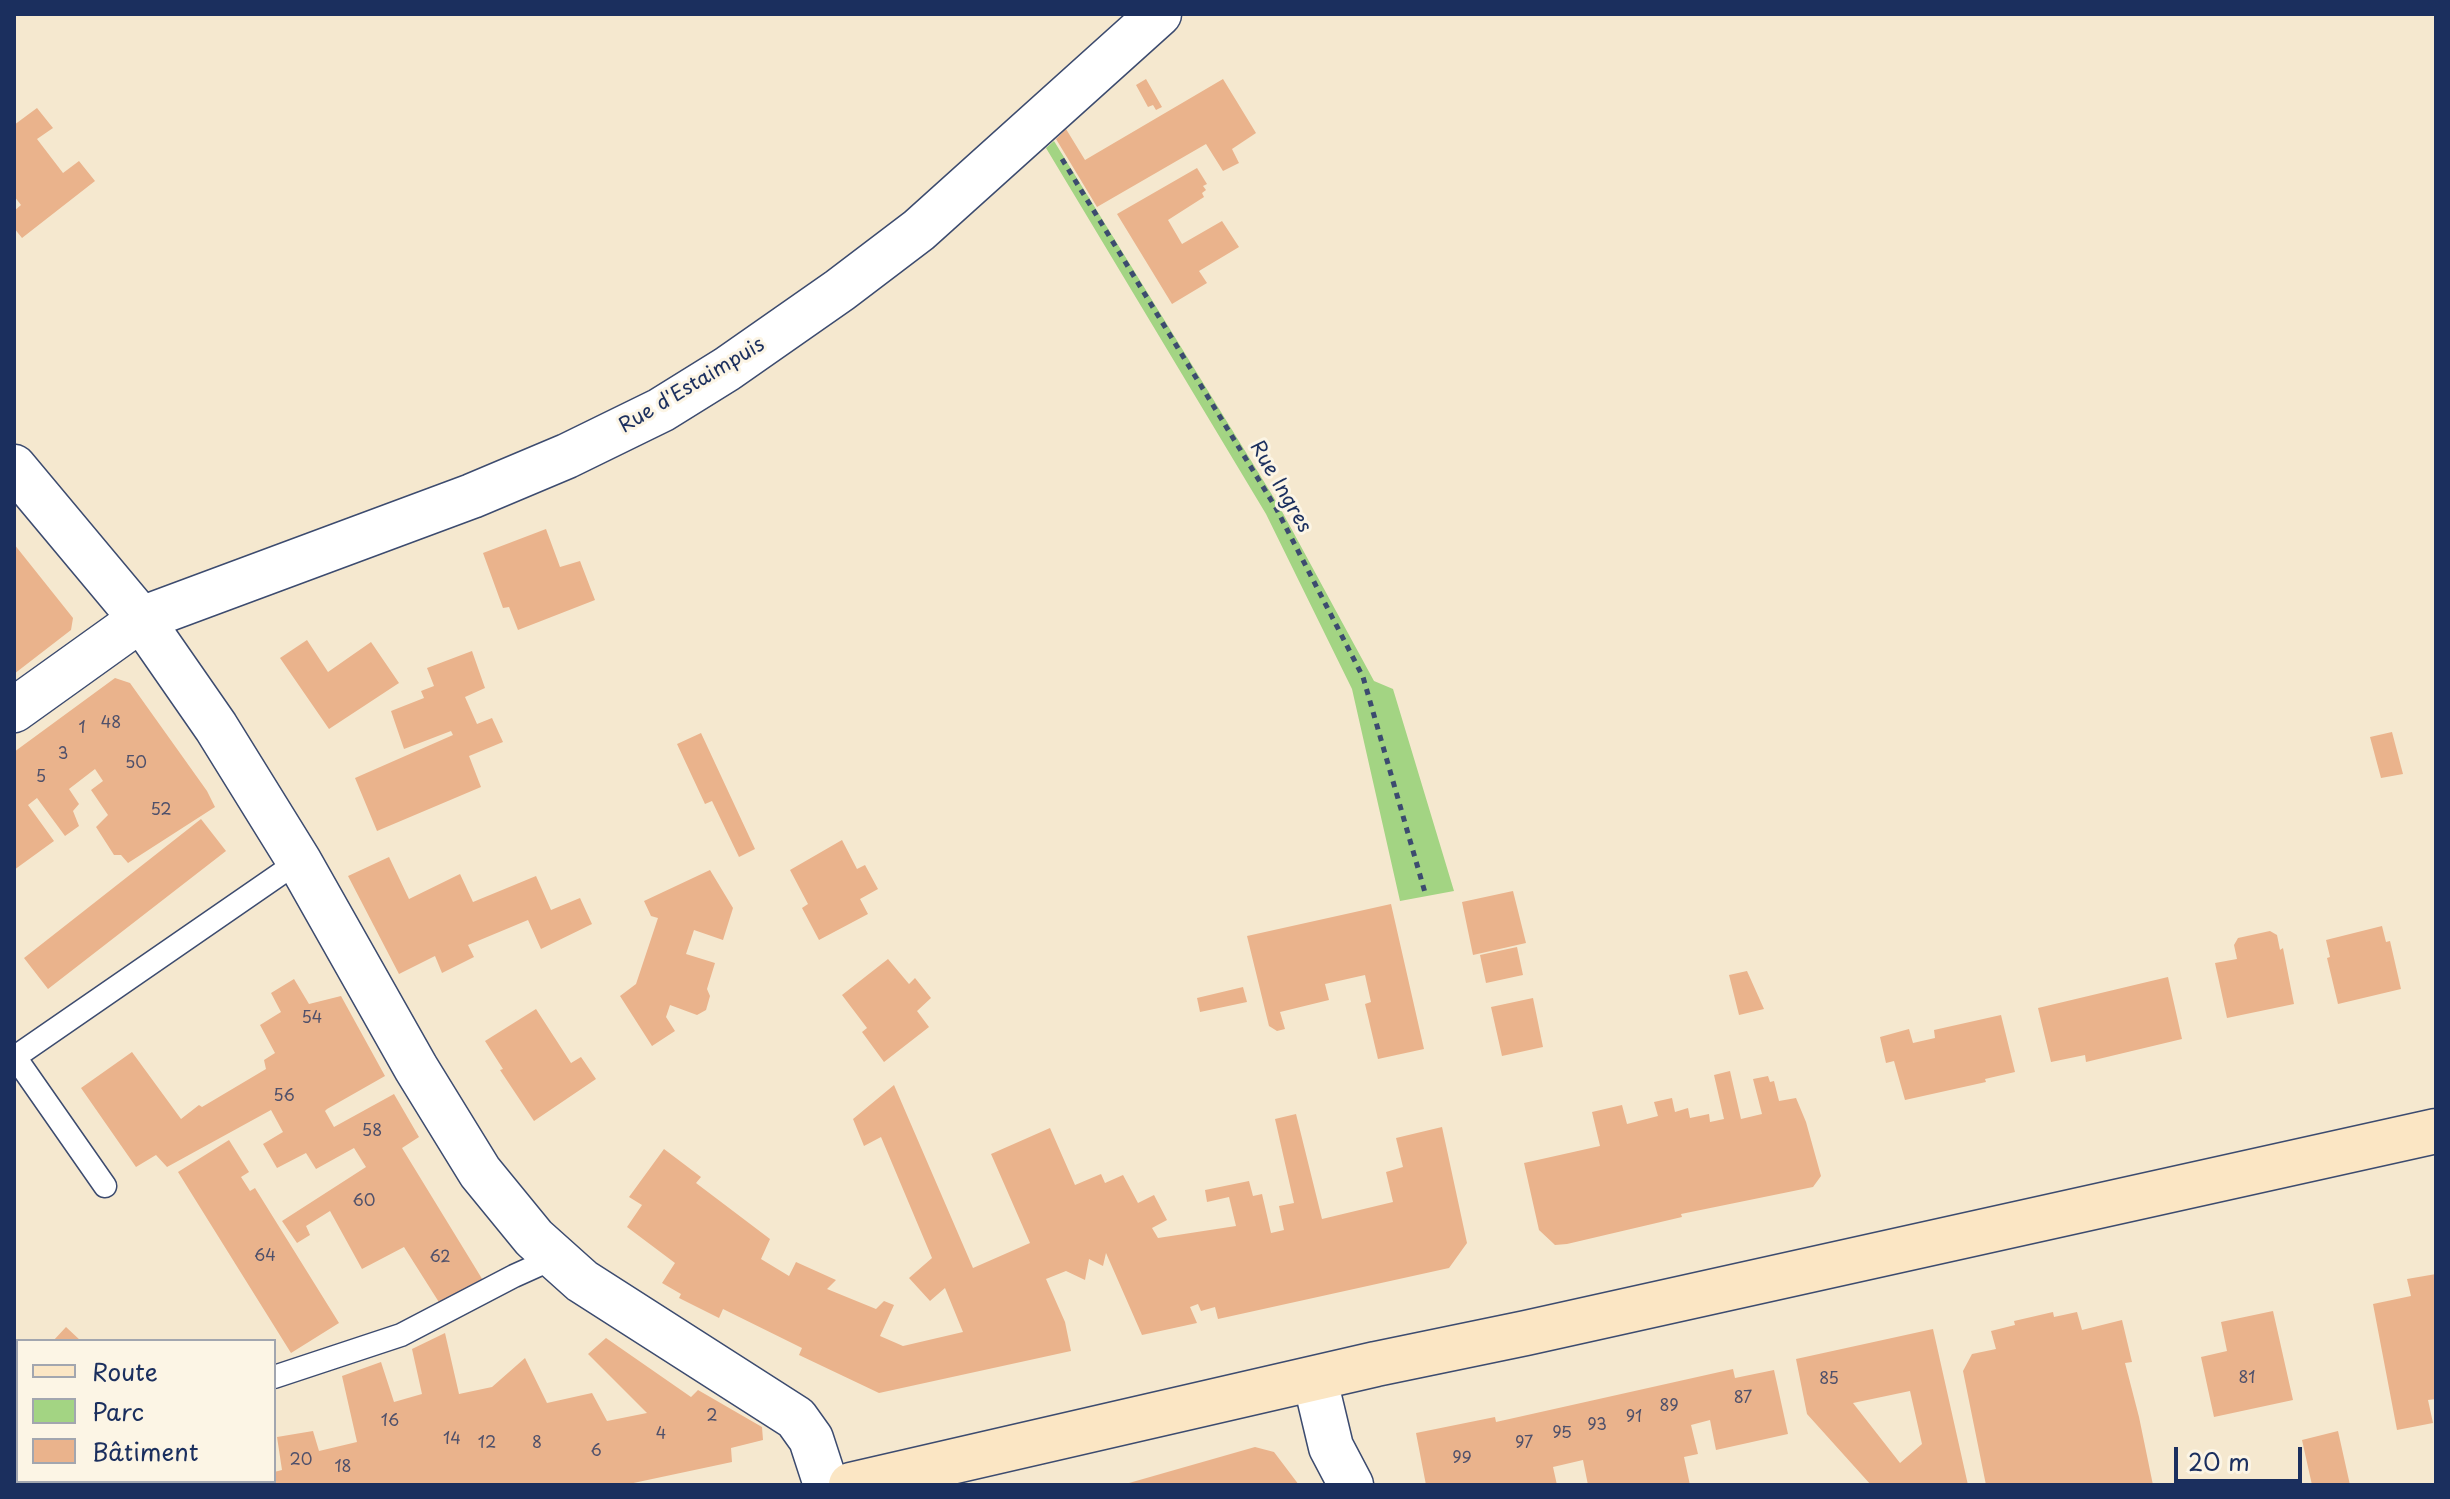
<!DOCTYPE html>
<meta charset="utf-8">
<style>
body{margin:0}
#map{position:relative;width:2450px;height:1499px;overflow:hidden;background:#f5e8cf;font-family:"Playpen Sans",sans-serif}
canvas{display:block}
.frame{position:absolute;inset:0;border:16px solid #1b2f5e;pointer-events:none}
.legend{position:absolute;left:16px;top:1339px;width:260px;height:144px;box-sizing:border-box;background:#fcf5e5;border:2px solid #a2a6af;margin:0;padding:10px 14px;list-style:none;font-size:24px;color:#1b2f5e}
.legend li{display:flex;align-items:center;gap:16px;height:40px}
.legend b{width:40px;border:2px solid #a2a6af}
.scale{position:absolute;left:2174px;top:1447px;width:128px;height:36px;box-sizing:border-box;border:4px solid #1b2f5e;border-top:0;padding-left:10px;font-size:24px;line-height:28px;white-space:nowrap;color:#1b2f5e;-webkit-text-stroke:6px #fcf5e5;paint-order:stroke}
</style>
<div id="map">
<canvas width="2450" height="1499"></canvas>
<div class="frame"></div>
<ul class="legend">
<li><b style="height:10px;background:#fbe6c4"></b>Route</li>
<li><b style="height:22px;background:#a3d483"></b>Parc</li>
<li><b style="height:22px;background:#eab38c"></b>Bâtiment</li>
</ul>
<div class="scale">20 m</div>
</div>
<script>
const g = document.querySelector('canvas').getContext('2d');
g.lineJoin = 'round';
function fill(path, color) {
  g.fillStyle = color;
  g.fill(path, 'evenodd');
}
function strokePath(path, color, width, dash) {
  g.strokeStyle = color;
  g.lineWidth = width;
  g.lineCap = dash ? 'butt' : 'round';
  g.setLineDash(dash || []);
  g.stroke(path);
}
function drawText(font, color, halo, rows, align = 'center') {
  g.font = font + ' "Playpen Sans",sans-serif';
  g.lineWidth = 6;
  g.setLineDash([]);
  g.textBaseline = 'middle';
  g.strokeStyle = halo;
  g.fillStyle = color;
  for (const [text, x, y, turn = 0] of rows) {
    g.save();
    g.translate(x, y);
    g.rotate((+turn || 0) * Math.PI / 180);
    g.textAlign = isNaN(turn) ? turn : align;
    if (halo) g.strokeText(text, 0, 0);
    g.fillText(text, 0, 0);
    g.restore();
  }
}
const green = new Path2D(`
 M1054,141L1279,506L1374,681L1393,689L1454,891L1400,901L1352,689L1266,514L1046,148Z`);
const building = new Path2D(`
 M1146,79L1162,107L1156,110L1153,105L1148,107L1136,85Z
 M1223,79L1256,133L1232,149L1239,163L1223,171L1206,144L1097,207L1056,139L1066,129L1085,160Z
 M37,108L53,128L37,139L63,173L79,161L95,181L22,238L14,228V211L21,205L14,196V125Z
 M1197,168L1207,184L1203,186L1206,190L1202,193L1204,197L1168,220L1182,244L1222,221L1239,247L1199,271L1207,283L1172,304L1117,214Z
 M546,529L560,567L580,561L595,600L518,630L509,607L503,608L483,553Z
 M14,544L73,618L71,630L14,674Z
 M307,640L328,672L371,642L399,683L329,729L280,658Z
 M472,651L485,688L465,697L477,724L492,718L503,742L469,756L481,787L377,831L355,778L453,735L451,731L404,749L391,711L424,698L421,691L434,686L427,668Z
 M115,678L130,683L207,791L215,807L128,863L121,855H114L96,827L108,815L91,790L103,781L95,769L69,789L79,804L73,811L79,826L65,836L37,798L28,805L54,841L14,870V752Z
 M2392,732L2403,774L2381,778L2370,737Z
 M701,733L755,849L739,857L712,801L705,804L677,744Z
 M201,819L226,851L48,989L24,958Z
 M842,840L857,869L865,865L878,889L860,899L868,914L819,940L802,908L808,904L790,870Z
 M389,857L409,899L460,874L473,902L536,876L551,910L580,898L592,924L541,949L528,920L468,945L474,957L442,973L435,956L399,974L348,876Z
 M710,870L733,908L723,940L694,930L686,954L715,963L707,989L710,996L706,1010L697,1015L670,1005L666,1017L675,1031L652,1046L620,996L636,984L658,918L651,916L644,901Z
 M1513,891L1526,943L1473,955L1462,902Z
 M1391,904L1424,1049L1378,1059L1365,1004L1371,1002L1365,975L1325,984L1329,1000L1280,1012L1285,1029L1277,1031L1269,1026L1247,936Z
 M2382,926L2386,942L2390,941L2401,989L2338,1004L2327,958L2330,957L2326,940Z
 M2270,931L2277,935L2280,950L2283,948L2294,1004L2227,1018L2215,963L2237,959L2234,945L2238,938Z
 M1517,947L1523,975L1486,983L1480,955Z
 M888,959L909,984L915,978L931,998L917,1011L929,1027L884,1062L862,1032L867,1028L842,995Z
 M1747,971L1764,1009L1739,1015L1729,975Z
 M2168,977L2182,1039L2086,1062L2085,1055L2051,1062L2038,1008Z
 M294,979L309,1004L341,996L385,1076L327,1109L325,1111L334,1127L394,1094L419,1137L402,1148L484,1282L442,1307L404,1247L362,1269L330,1211L306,1226L310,1235L297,1243L282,1221L366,1167L354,1148L316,1169L306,1153L277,1168L263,1144L283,1132L271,1110L167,1167L156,1155L136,1167L81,1088L132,1052L181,1119L199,1105L202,1107L266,1069L264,1060L275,1053L260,1025L281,1012L271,993Z
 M1243,987L1247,1002L1200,1012L1197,998Z
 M1533,998L1543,1047L1502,1056L1491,1007Z
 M536,1009L571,1063L581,1057L596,1079L534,1121L500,1070L503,1069L485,1041Z
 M2001,1015L2015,1072L1985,1079L1986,1082L1905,1100L1894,1061L1886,1063L1880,1037L1909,1029L1913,1043L1935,1038L1934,1030Z
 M1730,1071L1741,1119L1762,1114L1753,1079L1768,1076L1770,1082L1774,1081L1779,1101L1796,1098L1806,1122L1821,1176L1813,1187L1681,1214L1682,1217L1567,1244L1555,1245L1539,1230L1524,1163L1600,1146L1592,1112L1622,1105L1627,1124L1658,1116L1654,1102L1672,1098L1675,1112L1688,1108L1690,1118L1709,1114L1710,1122L1724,1119L1714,1075Z
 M894,1085L973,1268L1030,1243L991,1154L1050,1128L1075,1185L1101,1174L1105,1183L1123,1175L1138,1203L1154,1195L1167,1220L1152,1228L1158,1238L1236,1226L1229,1197L1207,1202L1205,1190L1249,1181L1253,1196L1262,1194L1271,1233L1284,1230L1279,1206L1294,1203L1275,1119L1296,1114L1322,1219L1393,1202L1386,1172L1403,1167L1396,1138L1442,1127L1467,1243L1449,1268L1218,1319L1215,1307L1201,1311L1198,1304L1190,1307L1197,1323L1142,1335L1106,1253L1103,1266L1089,1259L1085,1280L1066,1271L1046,1279L1065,1322L1071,1351L879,1393L799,1355L802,1348L723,1309L719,1318L679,1298L681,1294L662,1283L675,1263L627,1227L642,1205L629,1197L664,1149L701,1177L696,1183L770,1239L761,1259L789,1276L796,1262L836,1280L827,1289L876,1309L884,1301L894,1305L880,1336L903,1346L963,1332L945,1288L930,1301L909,1278L932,1258L881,1137L864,1146L853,1119Z
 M229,1140L249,1172L241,1177L250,1191L255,1188L339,1323L291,1353L178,1172Z
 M2436,1274V1399L2428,1400L2433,1423L2397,1430L2373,1304L2411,1296L2407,1279Z
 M2273,1311L2293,1400L2214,1417L2201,1357L2227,1351L2221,1322Z
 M2053,1312L2054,1317L2077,1312L2082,1330L2122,1320L2132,1362L2125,1363L2139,1417L2153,1485H1986L1963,1371L1972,1354L1996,1349L1991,1331L2015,1325L2014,1321Z
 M66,1327L81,1341H53Z
 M1933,1329L1968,1485H1871L1807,1414L1796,1359ZM1910,1391L1922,1444L1900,1463L1853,1403Z
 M445,1333L459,1394L492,1387L525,1358L547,1403L592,1393L607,1421L647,1413L588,1354L606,1338L691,1397L698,1390L762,1427L763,1440L731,1448L732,1462L624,1485H210L209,1481H274V1472L282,1470L277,1437L313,1431L319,1451L357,1442L342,1376L381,1362L394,1402L422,1394L412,1349Z
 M1733,1369L1735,1378L1774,1370L1788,1434L1716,1450L1710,1420L1691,1425L1698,1454L1684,1457L1690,1485H1588L1583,1460L1553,1467L1557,1485H1426L1416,1433L1495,1417L1496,1422Z
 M2338,1431L2350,1485H2312L2302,1440Z
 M1255,1447L1274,1452L1299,1485H1122Z`);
const path = new Path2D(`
 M1062,159L1276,508L1363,677L1426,896
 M14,1454L18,1457
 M51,1481L56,1485`);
const service = new Path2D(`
 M105,1186L15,1057L299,861
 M274,1377L401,1335L514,1276L554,1258`);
const minor = new Path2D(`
 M14,467L141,619L216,727L299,861L416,1068L480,1172L534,1238L582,1281L796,1418L811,1439L826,1485
 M14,710L141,619L472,496L567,456L661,410L727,369L840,290L919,230L1159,14`);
const tertiary = new Path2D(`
 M1315,1380L1331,1447L1351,1485`);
const secondary = new Path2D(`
 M851,1485L1376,1364L1526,1333L2436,1131`);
const numberNames = [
 ["48",111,724],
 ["1",82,729],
 ["3",63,755],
 ["50",136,764],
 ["5",41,778],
 ["52",161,811],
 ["54",312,1019],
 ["56",284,1097],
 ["58",372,1132],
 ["60",364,1202],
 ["64",265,1257],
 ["62",440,1258],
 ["81",2247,1379],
 ["85",1829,1380],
 ["87",1743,1399],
 ["89",1669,1407],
 ["2",712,1417],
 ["91",1634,1418],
 ["16",390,1422],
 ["93",1597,1426],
 ["95",1562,1434],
 ["4",661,1435],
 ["14",452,1440],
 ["12",487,1444],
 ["8",537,1444],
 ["97",1524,1444],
 ["6",596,1452],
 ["99",1462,1459],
 ["20",301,1461],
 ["18",343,1468]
];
const streetNames = [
 ["Rue d'Estaimpuis",692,386,-31],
 ["Rue Ingres",1280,487,60]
];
fill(green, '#a3d483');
fill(building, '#eab38c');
strokePath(service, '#3c4b6f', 25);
strokePath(minor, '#3c4b6f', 47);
strokePath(tertiary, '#3c4b6f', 47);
strokePath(secondary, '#3c4b6f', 47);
strokePath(path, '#3c4b6f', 5, [6, 6]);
strokePath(service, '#fff', 22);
strokePath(minor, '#fff', 44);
strokePath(tertiary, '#fff', 44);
strokePath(secondary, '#fbe6c4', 44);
drawText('16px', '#4f506a', null, numberNames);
drawText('20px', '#1b2f5e', '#fcf5e5', streetNames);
</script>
